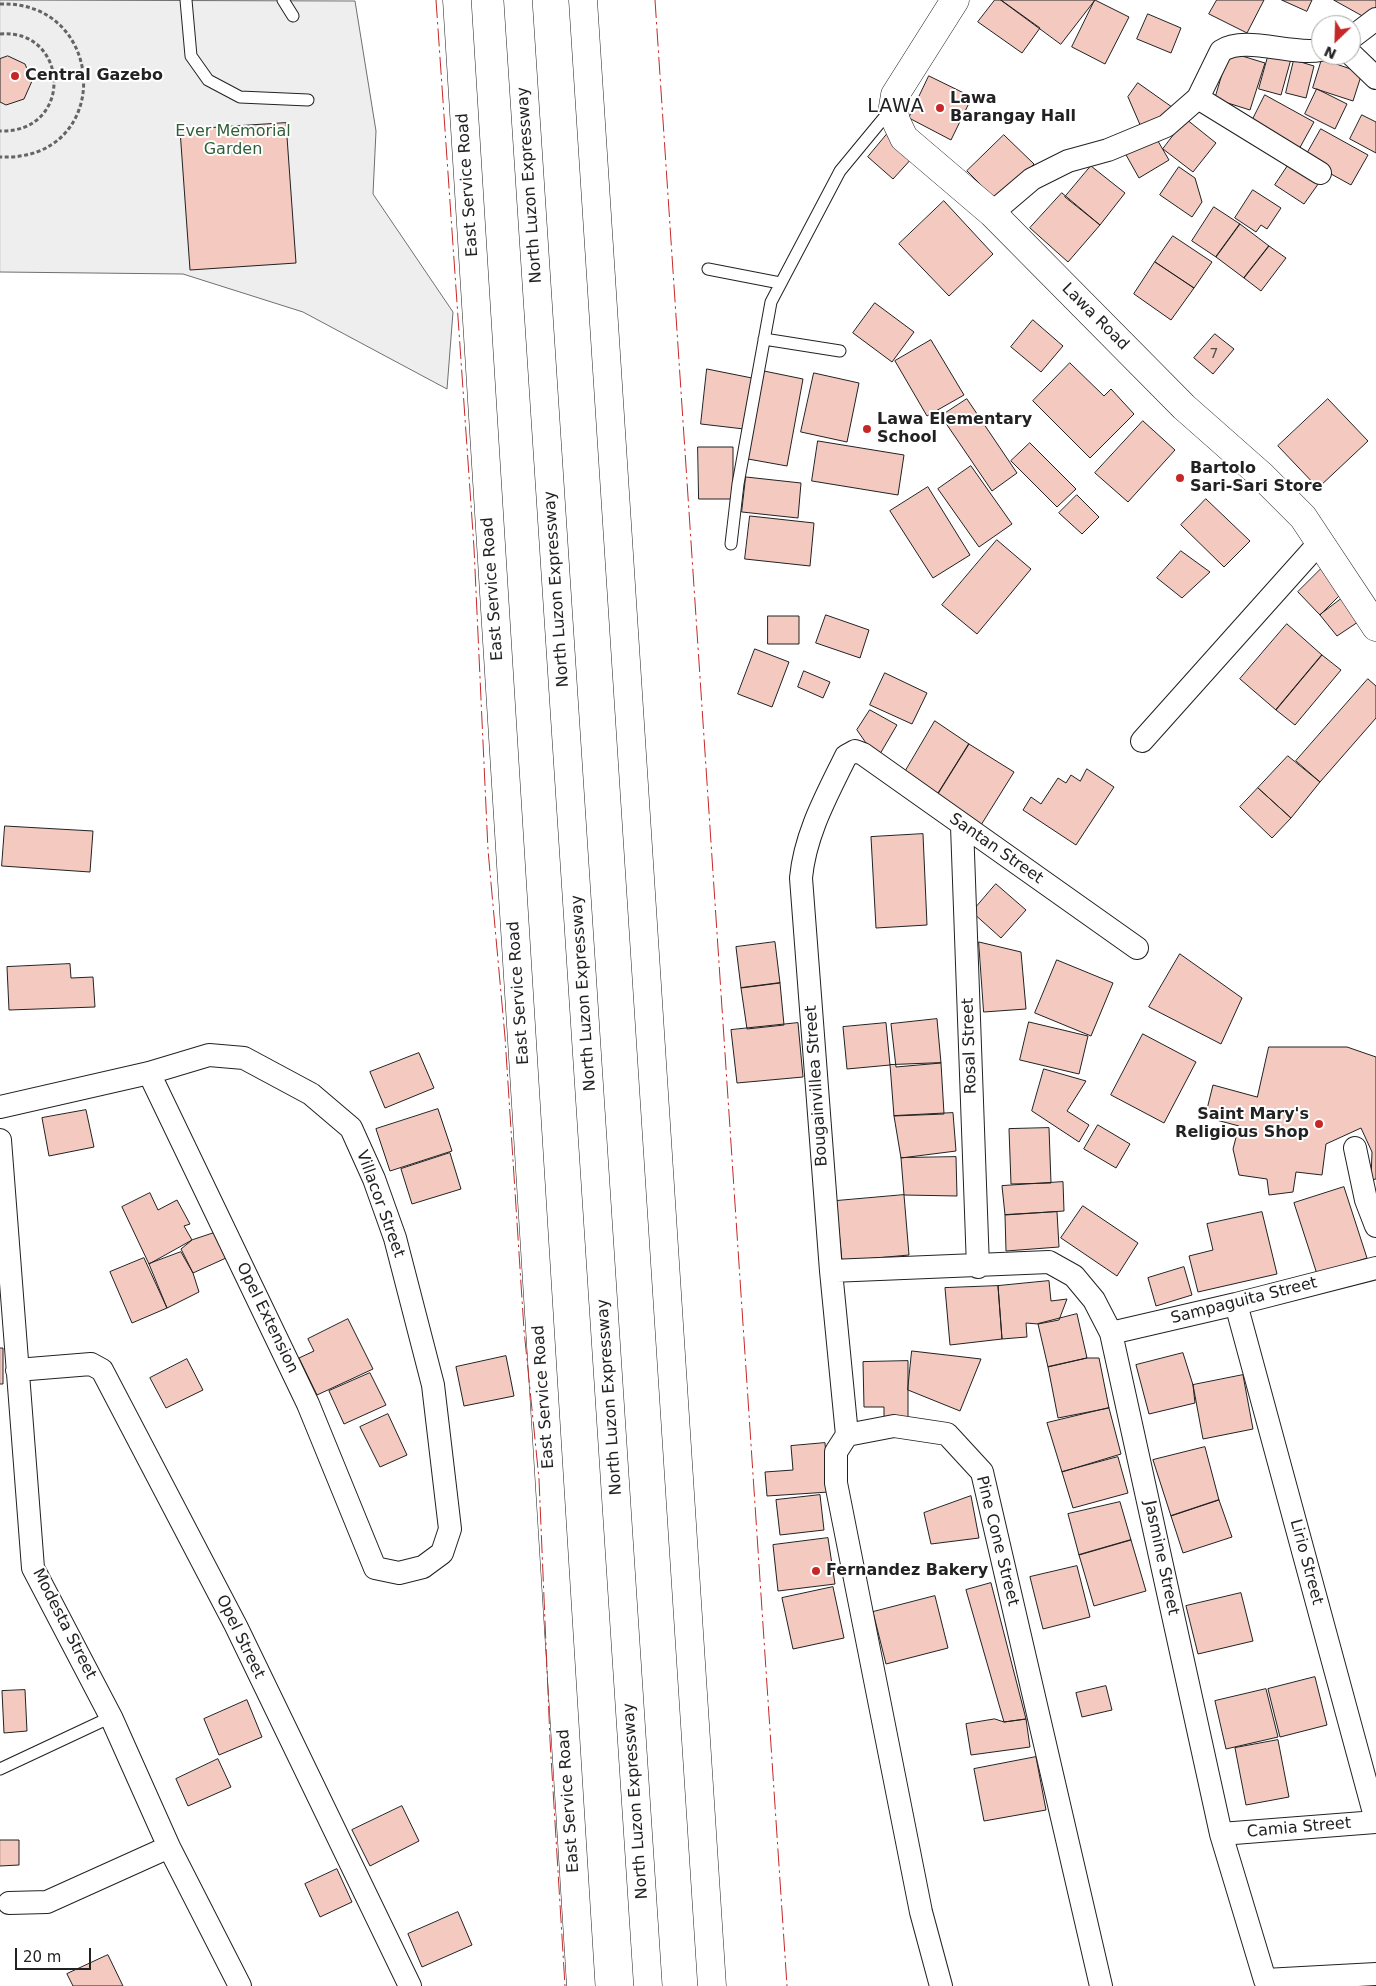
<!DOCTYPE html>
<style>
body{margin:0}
#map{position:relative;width:1376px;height:1986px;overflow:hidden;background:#fff;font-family:"DejaVu Sans",sans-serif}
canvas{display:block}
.north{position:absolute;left:1311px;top:15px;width:50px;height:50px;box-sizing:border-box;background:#fff;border:1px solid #a7a7a7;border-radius:50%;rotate:204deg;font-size:14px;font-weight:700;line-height:20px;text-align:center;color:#222}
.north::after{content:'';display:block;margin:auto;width:18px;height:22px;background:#c62828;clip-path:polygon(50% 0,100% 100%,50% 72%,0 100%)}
.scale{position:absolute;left:15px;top:1948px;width:76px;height:22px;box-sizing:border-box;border:2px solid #222;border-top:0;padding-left:6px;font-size:15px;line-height:18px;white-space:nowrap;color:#222;-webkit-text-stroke:4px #fff;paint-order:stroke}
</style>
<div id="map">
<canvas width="1376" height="1986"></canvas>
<div class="north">N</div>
<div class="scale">20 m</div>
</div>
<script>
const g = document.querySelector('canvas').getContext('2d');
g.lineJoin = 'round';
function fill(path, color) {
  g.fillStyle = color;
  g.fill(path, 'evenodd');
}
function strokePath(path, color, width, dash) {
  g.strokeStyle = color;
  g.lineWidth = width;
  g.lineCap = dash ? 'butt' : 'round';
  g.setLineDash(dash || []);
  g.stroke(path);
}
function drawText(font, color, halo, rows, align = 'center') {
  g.font = font + ' "DejaVu Sans",sans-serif';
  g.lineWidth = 4;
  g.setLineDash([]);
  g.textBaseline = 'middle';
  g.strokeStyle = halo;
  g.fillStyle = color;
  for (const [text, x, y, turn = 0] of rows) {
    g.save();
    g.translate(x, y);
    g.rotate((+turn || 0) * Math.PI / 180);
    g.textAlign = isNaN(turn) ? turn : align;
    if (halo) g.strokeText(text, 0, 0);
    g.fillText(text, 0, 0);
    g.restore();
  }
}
const green = new Path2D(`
 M0,0L355,1L376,131L373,194L453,312L447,389L303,312L183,274L0,272Z`);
const building = new Path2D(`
 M995,0H1001L1040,28L1022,53L978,22Z
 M1001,0H1095L1061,44Z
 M1095,0L1129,17L1105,64L1072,47Z
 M1217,0H1264L1247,33L1209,14Z
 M1282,0H1312L1307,11Z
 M1334,0H1376V7L1365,17Z
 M1148,14L1181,28L1171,53L1137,39Z
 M1229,52L1265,63L1250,110L1215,99Z
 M1269,53L1291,59L1281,95L1259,89Z
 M8,56L25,64L32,81L24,99L6,105L0,102V59Z
 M1322,59L1362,73L1353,101L1313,88Z
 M1294,60L1314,66L1306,98L1286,93Z
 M929,76L972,97L951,140L909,118Z
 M1138,83L1179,112L1141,127L1128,97Z
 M1317,89L1347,104L1335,129L1305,114Z
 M1265,95L1314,122L1298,151L1250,125Z
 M1362,115L1376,122V153L1350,139Z
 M1186,119L1216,143L1193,172L1163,149Z
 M286,123L296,263L190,270L180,130Z
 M1321,129L1368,155L1351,185L1304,159Z
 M888,133L914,156L893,179L868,157Z
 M1004,135L1034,164L997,201L967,171Z
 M1155,136L1169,160L1139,178L1125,153Z
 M1291,161L1321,180L1304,204L1275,185Z
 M1091,166L1125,193L1100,225L1065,197Z
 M1179,167L1195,178L1202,202L1192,217L1160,195Z
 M1253,190L1281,208L1267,229L1261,225L1256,232L1235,218Z
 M1062,193L1100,225L1068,262L1030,228Z
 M944,201L993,254L949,296L899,244Z
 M1214,207L1240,224L1216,257L1192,241Z
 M1240,224L1269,246L1244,278L1216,257Z
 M1173,236L1212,262L1194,288L1155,262Z
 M1269,246L1286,258L1261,291L1244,278Z
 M1155,262L1194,288L1171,320L1134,294Z
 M875,303L914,332L892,362L853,333Z
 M1033,320L1063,346L1041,372L1011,347Z
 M1215,334L1234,349L1213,374L1194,358Z
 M931,340L964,395L927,416L895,361Z
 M1070,363L1104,396L1111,389L1134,414L1090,458L1033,401Z
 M707,369L752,378L744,429L701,424Z
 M764,371L803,379L787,466L748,459Z
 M814,373L859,383L847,442L801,432Z
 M967,399L1017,473L992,491L941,416Z
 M1328,399L1368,441L1318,488L1278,446Z
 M1143,421L1175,450L1128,502L1095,473Z
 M818,441L904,455L898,495L812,481Z
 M1030,443L1076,489L1057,507L1011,461Z
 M698,447H733V499H699Z
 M971,466L1012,524L979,547L938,489Z
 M746,477L801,483L798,518L742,512Z
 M928,487L970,555L933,578L890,511Z
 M1077,495L1099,517L1082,534L1059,513Z
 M1206,499L1250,541L1224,567L1181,525Z
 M750,516L814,523L810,566L745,559Z
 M997,540L1031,569L977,634L942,605Z
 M1181,551L1210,572L1182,598L1157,578Z
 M1322,568L1344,591L1320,615L1298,592Z
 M1345,596L1361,620L1337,636L1320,615Z
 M826,615L869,630L860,658L816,643Z
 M768,616H799V644H768Z
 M1287,624L1322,655L1276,710L1240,679Z
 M755,649L789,662L772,707L738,694Z
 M1322,655L1341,670L1295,725L1276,710Z
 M804,671L830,682L823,698L798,687Z
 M885,673L927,693L912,724L870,705Z
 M1368,679L1376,686V718L1320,782L1296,761Z
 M870,710L897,725L877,759L857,730Z
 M935,721L969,744L936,797L902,777Z
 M969,744L1014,772L981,825L936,797Z
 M1288,756L1320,782L1291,818L1258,788Z
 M1087,769L1114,787L1076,845L1023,810L1031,797L1041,804L1058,778L1066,783L1071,775L1080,781Z
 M1258,788L1291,818L1272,838L1240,807Z
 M5,826L93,831L90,872L2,866Z
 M923,834L927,925L876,928L871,837Z
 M996,884L1026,910L1001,938L972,912Z
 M775,942L780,983L741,988L736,947Z
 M979,942L1021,952L1026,1009L984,1012Z
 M1180,954L1242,998L1221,1044L1149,1007Z
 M1057,960L1113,983L1091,1036L1035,1013Z
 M70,964L71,978L93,977L95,1007L9,1010L7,967Z
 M780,983L784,1025L747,1029L741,988Z
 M937,1019L941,1063L896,1067L891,1024Z
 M1029,1022L1088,1036L1079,1074L1020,1060Z
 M798,1023L803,1077L737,1083L731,1030Z
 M886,1023L890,1065L847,1069L843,1027Z
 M1143,1034L1196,1062L1164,1123L1111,1095Z
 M1269,1047H1347L1376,1057V1179L1371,1180L1372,1152L1361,1128L1326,1144L1322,1175L1296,1172L1293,1192L1269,1195L1267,1179L1239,1175L1233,1149L1239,1126L1205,1117L1213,1085L1257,1097Z
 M419,1053L434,1088L385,1108L370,1072Z
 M941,1063L944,1114L894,1116L890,1065Z
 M1044,1069L1086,1081L1067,1111L1089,1125L1079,1142L1032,1111Z
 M438,1109L452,1151L390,1171L376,1129Z
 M86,1110L94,1147L49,1156L42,1118Z
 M953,1113L956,1151L901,1158L894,1116Z
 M1098,1125L1130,1144L1116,1168L1084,1149Z
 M1049,1128L1051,1183L1011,1184L1009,1129Z
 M450,1153L461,1189L412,1204L401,1169Z
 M956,1157L957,1196L904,1195L901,1158Z
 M1063,1182L1064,1211L1005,1215L1002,1186Z
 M1344,1187L1367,1258L1317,1274L1294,1203Z
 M150,1193L158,1210L177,1200L190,1224L184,1226L192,1240L149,1264L122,1207Z
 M904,1195L909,1255L842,1261L836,1201Z
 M1083,1206L1138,1243L1117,1276L1061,1238Z
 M1057,1212L1059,1247L1006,1251L1005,1215Z
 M1262,1212L1277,1274L1198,1292L1189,1256L1213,1250L1207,1224Z
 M214,1233L226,1258L193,1273L181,1249L192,1240Z
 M181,1252L193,1273L199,1292L167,1308L149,1264Z
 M144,1258L167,1308L132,1323L110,1272Z
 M1184,1267L1192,1295L1156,1306L1148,1278Z
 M1049,1281L1051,1301L1067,1299L1059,1320L1038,1324L1026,1323L1027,1337L1002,1339L998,1286Z
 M998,1286L1002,1339L950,1345L945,1288Z
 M1077,1314L1087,1358L1048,1367L1038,1324Z
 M348,1319L373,1369L317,1395L299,1358L314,1351L308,1339Z
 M0,1348H3V1384H0Z
 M912,1351L981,1359L960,1411L908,1390Z
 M1183,1353L1193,1385L1195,1403L1149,1414L1136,1365Z
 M506,1356L514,1396L464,1406L456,1367Z
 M1087,1358H1099L1109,1408L1058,1418L1048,1367Z
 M187,1359L203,1390L166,1408L150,1378Z
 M908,1361V1419L884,1420V1407H864L863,1362Z
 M370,1373L386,1405L344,1424L329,1391Z
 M1243,1375L1253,1429L1203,1439L1193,1385Z
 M1109,1408L1121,1454L1062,1472L1047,1423Z
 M388,1414L407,1455L380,1467L360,1427Z
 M825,1443L829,1492L767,1496L765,1472L793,1470L791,1446Z
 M1205,1447L1219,1500L1171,1516L1153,1460Z
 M1118,1457L1128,1493L1073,1508L1062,1472Z
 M820,1495L824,1530L780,1535L776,1500Z
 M971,1496L979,1538L931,1544L924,1513Z
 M1219,1500L1232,1537L1183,1553L1171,1516Z
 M1120,1502L1131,1540L1079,1555L1068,1514Z
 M828,1538L835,1584L778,1591L773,1545Z
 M1131,1540L1146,1591L1094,1606L1079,1555Z
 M1077,1566L1090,1617L1043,1629L1030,1577Z
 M991,1583L1026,1719L1004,1722L966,1590Z
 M833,1587L844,1638L793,1649L782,1598Z
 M1241,1593L1253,1641L1198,1654L1186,1606Z
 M935,1596L948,1648L886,1664L873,1612Z
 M1315,1677L1327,1725L1280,1737L1268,1689Z
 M1106,1686L1112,1710L1082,1717L1076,1693Z
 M1266,1689L1278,1737L1226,1749L1215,1701Z
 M25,1690L27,1731L4,1733L2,1691Z
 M247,1700L262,1737L219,1755L204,1719Z
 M995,1719L1004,1722L1026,1719L1030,1747L971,1755L966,1724Z
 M1278,1740L1289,1797L1246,1805L1235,1748Z
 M1036,1757L1046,1810L984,1821L974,1769Z
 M218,1759L231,1787L188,1806L176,1779Z
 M402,1806L419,1841L370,1866L352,1830Z
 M0,1840H19V1865L0,1866Z
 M337,1869L352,1902L320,1917L305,1884Z
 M458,1912L472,1945L422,1967L408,1934Z
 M108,1955L123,1986H73L67,1974Z`);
const path = new Path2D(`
 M0,4C108,0 115,162 0,157
 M0,34C69,28 75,133 0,131`);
const lane = new Path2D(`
 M186,0L191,56L208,80L240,97L308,100
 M283,0L293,16
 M708,269L780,283
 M764,339L840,351
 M731,544L738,484L771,302L840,171L892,108
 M0,1769L111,1717`);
const street = new Path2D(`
 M1351,38L1376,19
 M1351,54L1376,78
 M1198,98L1320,173
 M992,213L1032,179L1068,161L1108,150L1166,126L1198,98L1221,51C1246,35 1291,56 1321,50
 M1142,741L1320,542
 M962,826L978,1267
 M0,1107L149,1073L209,1055L244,1058L311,1094L351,1128L374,1179L395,1238L433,1385L450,1529L442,1553L423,1567L399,1573L375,1568L308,1404L149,1073
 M0,1140L33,1568L111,1717L169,1847L240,1986
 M1355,1148L1366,1200L1376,1226
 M831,1271L1049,1262L1074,1276L1094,1300L1111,1333L1221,1834L1265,1980L1376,1974
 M1236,1304L1376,1820
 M1111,1333L1236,1304L1376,1268
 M17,1370L91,1364L102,1370L236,1626L410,1986
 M847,1435L831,1271L801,878C805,834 827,795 846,756L855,751L863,754L1137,948
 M1221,1834L1376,1822
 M9,1903L47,1902L169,1847
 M941,1986L921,1912L836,1483V1452L847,1435L894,1426L947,1434L982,1472L1101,1986`);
const secondary = new Path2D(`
 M457,0L581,1986
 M955,0L895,95L893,107L896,121L904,138L992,213L1184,407L1261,475L1303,517L1376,627`);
const highway = new Path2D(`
 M518,0L648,1986
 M583,0L712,1986`);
const power = new Path2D(`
 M436,0L474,548L488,850L505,1037L524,1330L539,1479L550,1740L565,1986
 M655,0L787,1986`);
const markers = [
 [15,76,5,"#c62828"],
 [940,108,5,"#c62828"],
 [867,429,5,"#c62828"],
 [1180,478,5,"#c62828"],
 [1319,1124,5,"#c62828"],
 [816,1571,5,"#c62828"]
];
const numberNames = [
 ["7",1214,354]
];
const poiNames = [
 ["Central Gazebo",25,76],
 ["Lawa",950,99],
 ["Barangay Hall",950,117],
 ["Lawa Elementary",877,420],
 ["School",877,438],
 ["Bartolo",1190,469],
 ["Sari-Sari Store",1190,487],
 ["Saint Mary's",1309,1115,"right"],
 ["Religious Shop",1309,1133,"right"],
 ["Fernandez Bakery",826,1571]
];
const parkNames = [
 ["Ever Memorial",233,132],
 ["Garden",233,150]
];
const streetNames = [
 ["East Service Road",468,185,-94],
 ["North Luzon Expressway",530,185,-94],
 ["Lawa Road",1095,317,45],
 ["East Service Road",493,589,-94],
 ["North Luzon Expressway",557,589,-94],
 ["Santan Street",996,849,35],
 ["East Service Road",519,993,-94],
 ["North Luzon Expressway",584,993,-94],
 ["Rosal Street",970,1046,-92],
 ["Bougainvillea Street",817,1086,-94],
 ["Villacor Street",380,1204,70],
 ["Sampaguita Street",1244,1301,-14],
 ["Opel Extension",267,1318,64],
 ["East Service Road",544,1397,-94],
 ["North Luzon Expressway",610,1397,-94],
 ["Pine Cone Street",997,1541,76],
 ["Jasmine Street",1161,1558,78],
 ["Lirio Street",1306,1562,75],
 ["Modesta Street",64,1624,63],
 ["Opel Street",240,1637,64],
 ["East Service Road",569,1801,-94],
 ["North Luzon Expressway",636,1801,-94],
 ["Camia Street",1299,1828,-5]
];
const quarterNames = [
 ["LAWA",896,107]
];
fill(green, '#eee');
strokePath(green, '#6f6f6f', 1);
fill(building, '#f3c9c0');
strokePath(building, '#222', 1);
strokePath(lane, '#222', 13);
strokePath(street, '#222', 24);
strokePath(secondary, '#222', 29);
strokePath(highway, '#222', 29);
strokePath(path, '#646464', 3, [4, 2.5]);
strokePath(lane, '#fff', 11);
strokePath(street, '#fff', 22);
strokePath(secondary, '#fff', 28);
strokePath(highway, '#fff', 28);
strokePath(power, '#c62828', 1, [18, 4, 2.5, 4]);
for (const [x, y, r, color] of markers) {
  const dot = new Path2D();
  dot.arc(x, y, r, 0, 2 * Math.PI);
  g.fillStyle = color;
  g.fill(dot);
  strokePath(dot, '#fff', 2);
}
drawText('14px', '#564c4a', null, numberNames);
drawText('bold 16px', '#222', '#fff', poiNames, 'left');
drawText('16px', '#2f5e38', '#fff', parkNames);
drawText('16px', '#222', '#fff', streetNames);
g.letterSpacing = '1px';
drawText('19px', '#222', '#fff', quarterNames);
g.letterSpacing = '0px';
</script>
